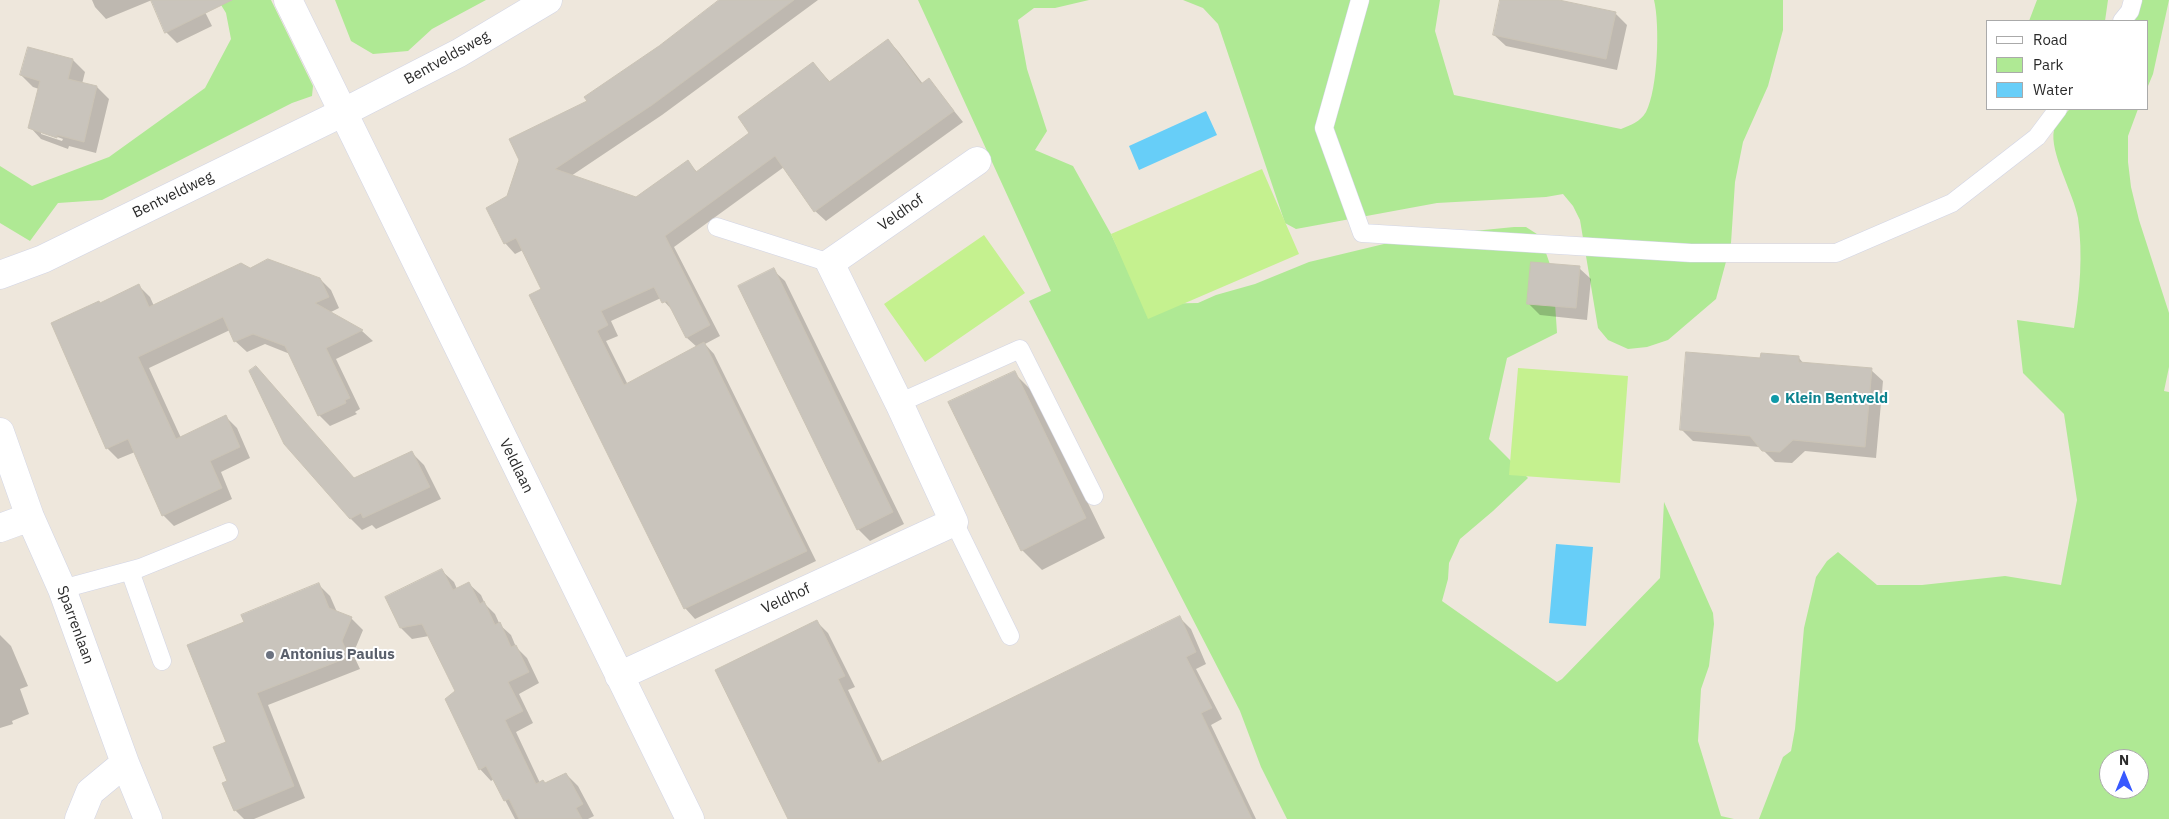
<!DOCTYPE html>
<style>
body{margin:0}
#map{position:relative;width:2169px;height:819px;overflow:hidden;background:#eee7dc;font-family:"IBM Plex Sans",sans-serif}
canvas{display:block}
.legend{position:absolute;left:1986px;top:20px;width:162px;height:90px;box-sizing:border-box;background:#fff;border:1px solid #aaa;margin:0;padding:6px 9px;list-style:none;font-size:15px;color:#2b2b2b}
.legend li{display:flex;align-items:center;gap:10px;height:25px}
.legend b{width:25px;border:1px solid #aaa}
.north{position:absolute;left:2099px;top:749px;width:50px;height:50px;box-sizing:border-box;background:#fff;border:1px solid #aaa;border-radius:50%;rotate:0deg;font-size:14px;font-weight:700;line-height:20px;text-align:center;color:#2b2b2b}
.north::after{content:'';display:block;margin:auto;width:18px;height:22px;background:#3859ff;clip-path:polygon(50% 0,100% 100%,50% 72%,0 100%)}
</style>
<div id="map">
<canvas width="2169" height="819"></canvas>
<ul class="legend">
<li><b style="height:6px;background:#fff"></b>Road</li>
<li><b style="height:14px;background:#afe994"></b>Park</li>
<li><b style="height:14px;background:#67cef8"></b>Water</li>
</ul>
<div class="north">N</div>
</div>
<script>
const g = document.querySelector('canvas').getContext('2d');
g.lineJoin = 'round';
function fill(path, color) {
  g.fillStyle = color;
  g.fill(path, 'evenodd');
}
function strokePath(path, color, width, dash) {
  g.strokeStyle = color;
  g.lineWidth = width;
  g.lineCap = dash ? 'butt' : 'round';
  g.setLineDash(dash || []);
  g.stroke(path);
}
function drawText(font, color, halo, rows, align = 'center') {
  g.font = font + ' "IBM Plex Sans",sans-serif';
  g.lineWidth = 4;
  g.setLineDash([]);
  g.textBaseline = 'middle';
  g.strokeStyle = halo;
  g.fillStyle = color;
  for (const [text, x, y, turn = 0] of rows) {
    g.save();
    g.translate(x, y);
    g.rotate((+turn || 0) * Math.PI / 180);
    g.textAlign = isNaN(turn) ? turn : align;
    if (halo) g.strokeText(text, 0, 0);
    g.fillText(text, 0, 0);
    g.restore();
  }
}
const green = new Path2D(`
 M218,0H271L313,86L312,96L292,103L102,200L58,203L30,241L0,223V166L32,186L109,157L205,88L231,39L226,13Z
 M335,0H486L432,29L408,51L373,54L351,41Z
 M918,0H1089L1055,8H1034L1018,20L1027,69L1047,131L1035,150L1073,166L1111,234L1144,304L1198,303L1216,295L1255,284L1309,262L1413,237L1514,227H1526L1540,236L1553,273L1557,333L1507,358L1489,439L1528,478L1493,511L1460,539L1449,563L1448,579L1442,601L1557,682L1562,679L1660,578L1664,502L1713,613L1714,624L1709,666L1701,689L1698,741L1721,816L1734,819H1287L1261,767L1240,711L1029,301L1051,291Z
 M1183,0H1440L1435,31L1454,95L1621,129C1631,125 1640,122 1646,112C1658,89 1660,24 1654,0H1783V30L1768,86L1743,142L1735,182L1731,243L1716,299L1668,340L1647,347L1628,349L1608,340L1598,328L1580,220L1573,206L1563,194L1546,197L1437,203L1296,229L1285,223L1218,24L1203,8Z
 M2037,0H2108L2105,21H2029Z
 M2142,0H2169L2153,74L2148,86V21H2130Z
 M2070,109H2138L2128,136V162L2131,187L2139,220L2169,313V367L2164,391L2169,392V819H1759L1783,757L1791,751L1795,729L1804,628L1816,577L1827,561L1838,552L1877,585H1922L2005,576L2061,585L2077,500L2064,414L2023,373L2017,320L2074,328C2080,291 2083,255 2078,218C2074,194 2049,152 2054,130C2055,123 2065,114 2070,109ZM2109,759H2139V789H2109Z`);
const pitch = new Path2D(`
 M1262,169L1299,254L1148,319L1111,234Z
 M984,235L1025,293L925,362L884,304Z
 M1518,368L1628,376L1620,483L1509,475Z`);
const water = new Path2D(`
 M1206,111L1217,135L1139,170L1129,146Z
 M1556,544L1593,547L1586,626L1549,623Z`);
const shadow = new Path2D(`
 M92,0H199L212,26L177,43L166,32L152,0L106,19L95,7Z
 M722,0H818L662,115L571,176L637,198L688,162L698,173L751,133L813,63L831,83L888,40L898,51L923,84L929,80L963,122L826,221L815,211L784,167L674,247L720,336L705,344L714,354L816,561L695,619L685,608L542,289L523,250L515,254L505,243L508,196L589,101ZM661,298L674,312L687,338L697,347L628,385L606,341L618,336L611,321Z
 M1501,0H1553L1615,13L1627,25L1617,70L1506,46L1494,35Z
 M29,49L73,60L85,72L82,84L97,87L109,99L96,153L69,146L68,149L41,139L30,127L39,89L33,87L21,75ZM41,131L63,139L62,141L41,134Z
 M1579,268L1591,279L1587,320L1540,315L1528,303Z
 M250,270L320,279L331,290L339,308L329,313L362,331L373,341L336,359L360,409L355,412L357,414L330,426L319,415L290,354L265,344L247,352L235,341L230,330L149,368L181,438L226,417L237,428L250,458L221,472L232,499L174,526L163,515L135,452L118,459L107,448L101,304L139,286L150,297L154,306Z
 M773,270L785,281L904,524L870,541L858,529Z
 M1799,358L1804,364L1871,370L1883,381L1876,458L1805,451L1792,463L1775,462L1760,447L1693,441L1681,429L1761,359Z
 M1014,373L1034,393L1105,538L1042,570L1022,550Z
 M412,453L424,465L441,499L376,529L372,525L362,530L350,518L355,479Z
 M442,571L454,582L457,589L469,584L481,595L485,604L495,614L500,625L511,635L516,647L527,658L539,683L519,694L533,723L516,732L540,783L545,784L566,774L578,786L594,816L588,819H515L494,779L491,781L480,769L456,691L429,636L412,639L401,628Z
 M318,584L330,596L337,612L351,618L363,630L353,654L360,669L268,705L305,798L254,819H244L235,810L229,782L227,743L246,623Z
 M1180,618L1191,629L1206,664L1196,669L1222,719L1211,725L1256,819H789L817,622L828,633L855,687L848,690L883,763Z
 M0,635L11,646L28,686L20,689L29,714L12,721L13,724L0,728Z`);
const building = new Path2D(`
 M151,0H232L165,33Z
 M719,0H794L652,105L555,169L636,197L688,160L696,172L749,133L738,117L813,62L829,82L888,39L921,84L929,78L954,111L814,212L775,156L665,236L710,325L686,338L667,301L662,303L654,287L601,311L608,325L597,331L624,385L704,342L807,551L684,609L529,295L541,289L516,238L504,244L486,208L507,196L519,160L509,139L587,101L584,97L659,46Z
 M1500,0H1559L1616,12L1606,59L1493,35Z
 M28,47L73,59L68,79L97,86L84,142L57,135V138L28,128L40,81L20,75Z
 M268,259L320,278L329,297L315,303L363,330L326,348L350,398L345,400L346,403L318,416L285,346L253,334L234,342L223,317L138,357L176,439L226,415L240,447L210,461L222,488L162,516L128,439L106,449L51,323L99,301L100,303L139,284L149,307L241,263L250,268Z
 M1531,262L1580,266L1576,308L1527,304Z
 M774,268L893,512L857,530L738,286Z
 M1686,352L1760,358L1761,353L1799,356V362L1872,368L1865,447L1793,440L1780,452L1762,451L1750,436L1680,430Z
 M256,366L354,478L412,451L430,487L363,518L361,513L350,519L284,444L249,371Z
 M1015,371L1086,518L1021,551L948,402Z
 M442,569L453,590L469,582L480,604L484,601L495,625L500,622L511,647L516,645L529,672L508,682L523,711L505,720L536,784L543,780L545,783L566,773L583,804L576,808L582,819H519L509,799L504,801L486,766L479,770L445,699L455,691L422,624L400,628L385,597Z
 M319,583L329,608L352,617L342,641L349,657L257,693L294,786L234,811L222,783L227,781L213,747L226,742L187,645L244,622L241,615Z
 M1180,616L1196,652L1186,657L1212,708L1201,713L1252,819H788L715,670L817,620L845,676L838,679L878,763Z`);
const lane = new Path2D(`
 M1360,0L1324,128L1362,233L1691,253H1836L1952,203L2037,137L2058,109
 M2122,21L2130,11L2133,0
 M717,227L830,263
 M899,403L1020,349L1094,496
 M954,522L1010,636
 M130,571L162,661
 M62,589L140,568L229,532`);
const street = new Path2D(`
 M288,0L690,819
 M0,432L30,517L62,589L125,763L148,819
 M0,528L30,517
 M619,676L954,522L899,403L830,263L977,161
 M79,819L90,792L125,763`);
const secondary = new Path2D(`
 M0,275L43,259L344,112L459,53L548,0`);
const markers = [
 [1775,399,5,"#0f9aa8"],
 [270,655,5,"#6b7280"]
];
const streetNames = [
 ["Bentveldsweg",447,58,-29],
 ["Bentveldweg",173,195,-26],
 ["Veldhof",901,213,-35],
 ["Veldlaan",516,466,64],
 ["Veldhof",786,599,-25],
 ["Sparrenlaan",75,625,70]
];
const cultureNames = [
 ["Klein Bentveld",1785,399]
];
const worshipNames = [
 ["Antonius Paulus",280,655]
];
fill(green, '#afe994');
fill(pitch, '#c5f18f');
fill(water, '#67cef8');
fill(shadow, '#0003');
fill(building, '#c9c4bc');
strokePath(building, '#cac3b5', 1);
strokePath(lane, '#d1d4e5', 19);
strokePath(street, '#d1d4e5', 29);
strokePath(secondary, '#d1d4e5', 29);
strokePath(lane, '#fff', 18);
strokePath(street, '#fff', 28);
strokePath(secondary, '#fff', 28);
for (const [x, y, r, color] of markers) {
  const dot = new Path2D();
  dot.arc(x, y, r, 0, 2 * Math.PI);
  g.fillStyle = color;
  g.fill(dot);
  strokePath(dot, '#fff', 2);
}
drawText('15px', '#2b2b2b', '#fff', streetNames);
drawText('bold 15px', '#0d838f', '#fff', cultureNames, 'left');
drawText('bold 15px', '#5b616d', '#fff', worshipNames, 'left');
</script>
